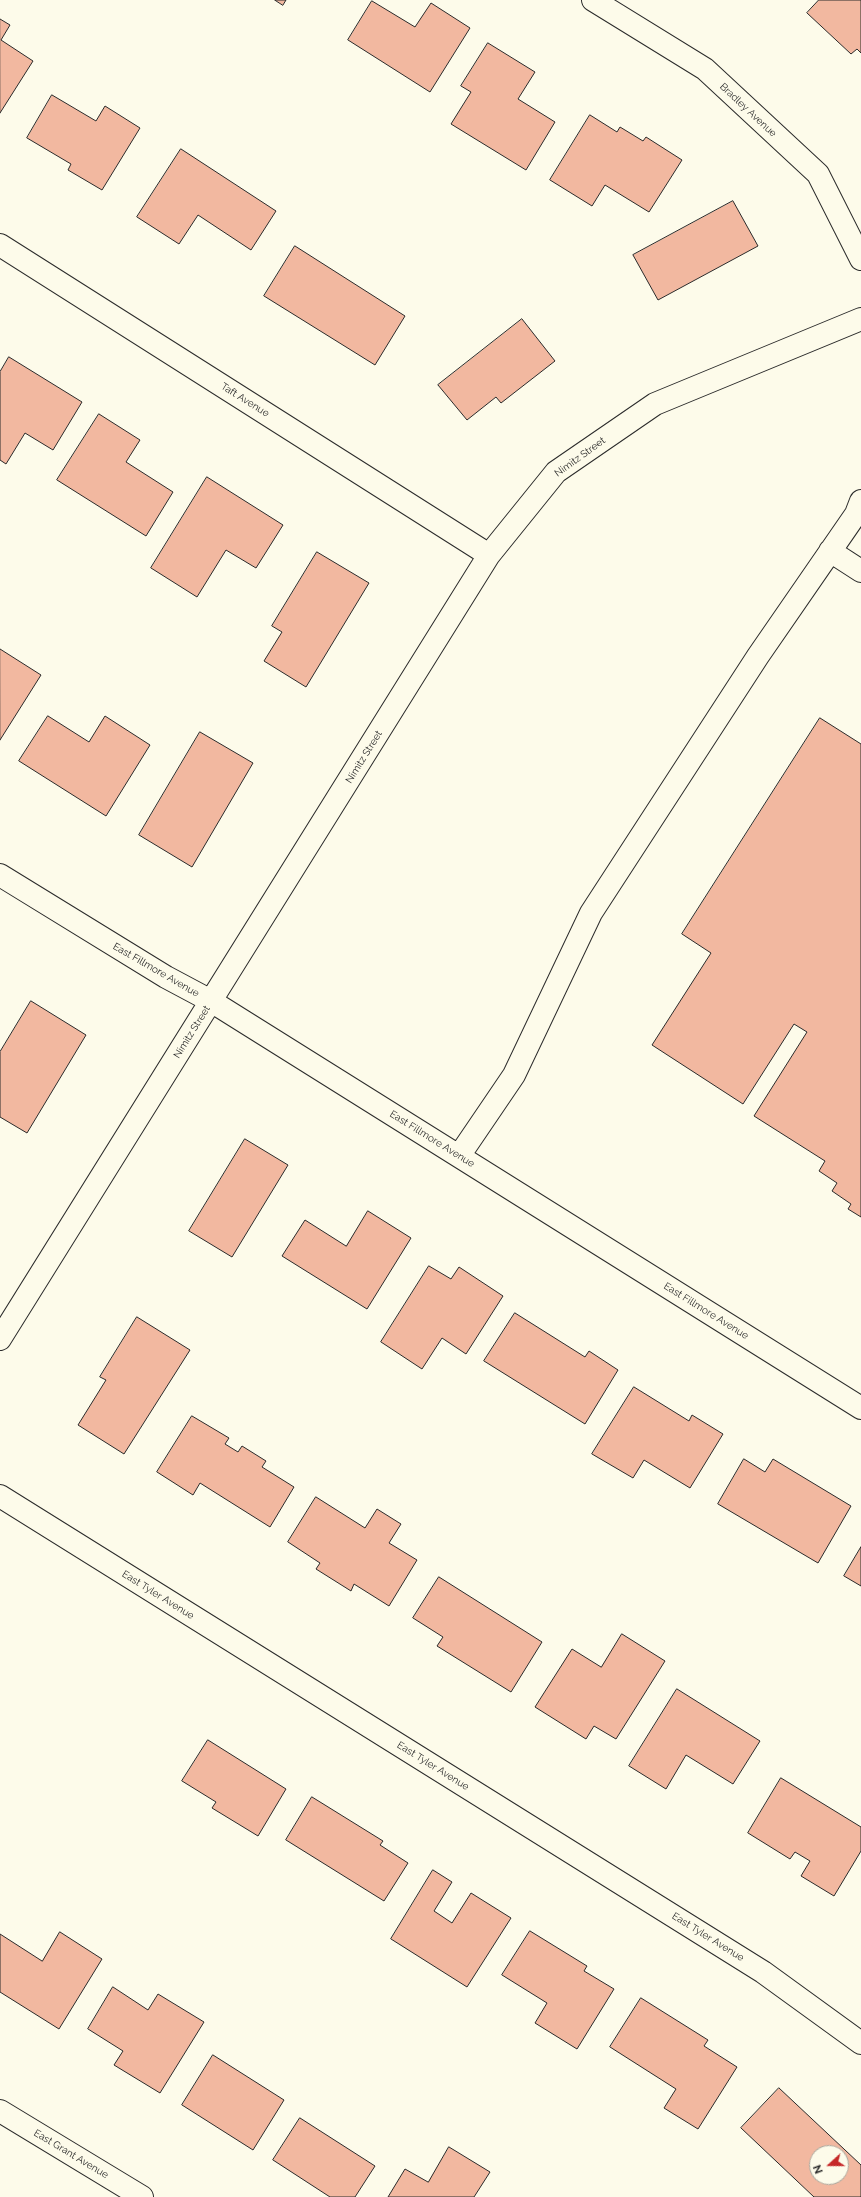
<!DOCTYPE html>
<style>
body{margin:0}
#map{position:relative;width:861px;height:2197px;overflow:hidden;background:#fdfbea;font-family:Raleway,sans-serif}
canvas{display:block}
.north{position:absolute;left:809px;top:2145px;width:40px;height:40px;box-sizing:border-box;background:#fdfbea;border:1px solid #a9a89e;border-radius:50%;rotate:249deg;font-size:11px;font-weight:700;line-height:16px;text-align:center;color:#2b2b2b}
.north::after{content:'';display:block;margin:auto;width:14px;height:18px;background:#c62828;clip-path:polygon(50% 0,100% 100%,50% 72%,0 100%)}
</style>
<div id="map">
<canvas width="861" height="2197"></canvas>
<div class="north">N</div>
</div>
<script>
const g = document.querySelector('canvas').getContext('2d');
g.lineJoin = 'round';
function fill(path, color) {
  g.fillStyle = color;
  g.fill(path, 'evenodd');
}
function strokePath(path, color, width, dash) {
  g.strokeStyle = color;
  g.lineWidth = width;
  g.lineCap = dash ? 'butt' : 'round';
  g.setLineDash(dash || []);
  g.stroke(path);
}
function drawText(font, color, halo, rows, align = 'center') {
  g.font = font + ' Raleway,sans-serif';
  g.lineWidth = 3;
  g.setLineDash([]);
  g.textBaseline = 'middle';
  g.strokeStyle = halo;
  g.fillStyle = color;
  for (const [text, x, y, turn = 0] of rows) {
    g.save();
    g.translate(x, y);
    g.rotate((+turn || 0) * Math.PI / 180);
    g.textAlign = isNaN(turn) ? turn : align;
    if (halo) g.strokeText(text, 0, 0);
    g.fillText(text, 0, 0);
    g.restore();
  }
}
const building = new Path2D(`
 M275,0H286L283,5Z
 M819,0H861V53L857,49L851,54L807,13Z
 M372,1L415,27L431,3L470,28L430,92L348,40Z
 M0,19L10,25L1,40L33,61L0,113Z
 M488,43L535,72L518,99L555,122L526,170L451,124L471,92L461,86Z
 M52,95L96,121L105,106L140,128L102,190L68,170L71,164L27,138Z
 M590,115L617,132L620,127L643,141L646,137L682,160L649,212L605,185L592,206L550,180Z
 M181,149L276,211L251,250L198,215L179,244L137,217Z
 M733,201L758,246L658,300L633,255Z
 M295,246L405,316L375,365L264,296Z
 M522,319L555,361L501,403L496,397L467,420L438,385Z
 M9,357L82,402L53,450L25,433L6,464L0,460V372Z
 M99,414L140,440L126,462L173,492L146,536L57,480Z
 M207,477L283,525L256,568L226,550L197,597L151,568Z
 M317,552L369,583L306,687L264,661L282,632L272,626Z
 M0,649L41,675L0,740Z
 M48,716L89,742L105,716L150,745L106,816L19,761Z
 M820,718L861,744V1217L848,1209L851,1204L832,1191L837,1183L819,1171L825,1161L754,1116L807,1032L794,1024L743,1104L652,1045L711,953L682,934Z
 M200,732L253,763L192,867L139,835Z
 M31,1001L86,1035L27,1133L0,1117V1052Z
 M245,1139L288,1165L232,1257L189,1231Z
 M368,1211L411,1238L367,1309L282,1256L305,1220L346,1246Z
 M429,1266L451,1279L459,1267L503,1296L466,1354L442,1338L422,1369L381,1342Z
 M515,1313L585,1357L589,1351L618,1370L585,1424L484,1361Z
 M137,1317L190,1350L124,1454L78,1425L106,1380L100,1377Z
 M634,1387L689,1421L692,1415L723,1434L690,1488L644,1460L633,1478L592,1454Z
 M192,1416L229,1438L225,1444L238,1452L242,1446L266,1461L262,1467L294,1487L270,1527L200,1483L193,1495L157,1472Z
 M744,1459L765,1472L773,1459L851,1506L818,1563L718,1504Z
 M316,1497L365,1528L377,1509L401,1524L389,1543L417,1560L389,1606L354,1584L351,1591L316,1569L320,1563L288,1542Z
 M861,1547V1586L844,1576Z
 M439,1577L542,1642L511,1692L437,1646L443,1637L413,1618Z
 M622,1634L665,1661L616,1739L594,1726L586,1739L535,1707L572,1649L601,1667Z
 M677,1689L760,1741L733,1784L686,1755L666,1789L629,1766Z
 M208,1740L286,1789L258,1836L212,1808L216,1802L182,1781Z
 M781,1778L861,1827V1851L834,1896L801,1876L810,1861L795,1852L790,1859L748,1833Z
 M312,1797L383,1841L380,1845L408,1863L384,1901L286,1840Z
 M433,1870L452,1882L434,1911L452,1923L471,1893L511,1918L467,1987L391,1939Z
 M530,1931L587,1966L584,1971L614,1989L577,2049L535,2023L547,2003L502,1975Z
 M60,1932L102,1959L59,2029L0,1992V1934L42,1961Z
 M113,1987L148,2010L158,1994L204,2022L160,2093L114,2065L123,2051L88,2029Z
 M641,1998L708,2040L704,2046L737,2067L698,2129L664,2108L676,2089L610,2047Z
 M213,2055L284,2100L253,2150L182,2105Z
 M779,2088L861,2165V2197H814L741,2128ZM817,2153H841V2177H817Z
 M300,2118L375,2166L355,2197H330L273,2160Z
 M449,2147L490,2172L474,2197H388L405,2169L428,2182Z`);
const minor = new Path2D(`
 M593,0L705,69L818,174L861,259
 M0,245L489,555
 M830,551L861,571
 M0,875L166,977L211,1001L861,1408
 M459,1156L514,1075L591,913L758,656L856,514L861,501
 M0,1339L489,555L556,472L655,404L861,319
 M0,1496L763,1972L861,2043
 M0,2111L142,2197`);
const streetNames = [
 ["Bradley Avenue",748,110,43],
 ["Taft Avenue",245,400,32],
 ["Nimitz Street",580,457,-36],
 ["Nimitz Street",364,757,-58],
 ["East Fillmore Avenue",156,970,30],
 ["Nimitz Street",192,1032,-58],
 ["East Fillmore Avenue",432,1139,32],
 ["East Fillmore Avenue",706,1311,32],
 ["East Tyler Avenue",158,1595,32],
 ["East Tyler Avenue",433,1766,32],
 ["East Tyler Avenue",708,1937,32],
 ["East Grant Avenue",71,2154,31]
];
fill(building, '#f2b8a0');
strokePath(building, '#2b2b2b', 1);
strokePath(minor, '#2b2b2b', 24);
strokePath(minor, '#fdfbea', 22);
drawText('10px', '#2b2b2b', '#fdfbea', streetNames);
</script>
